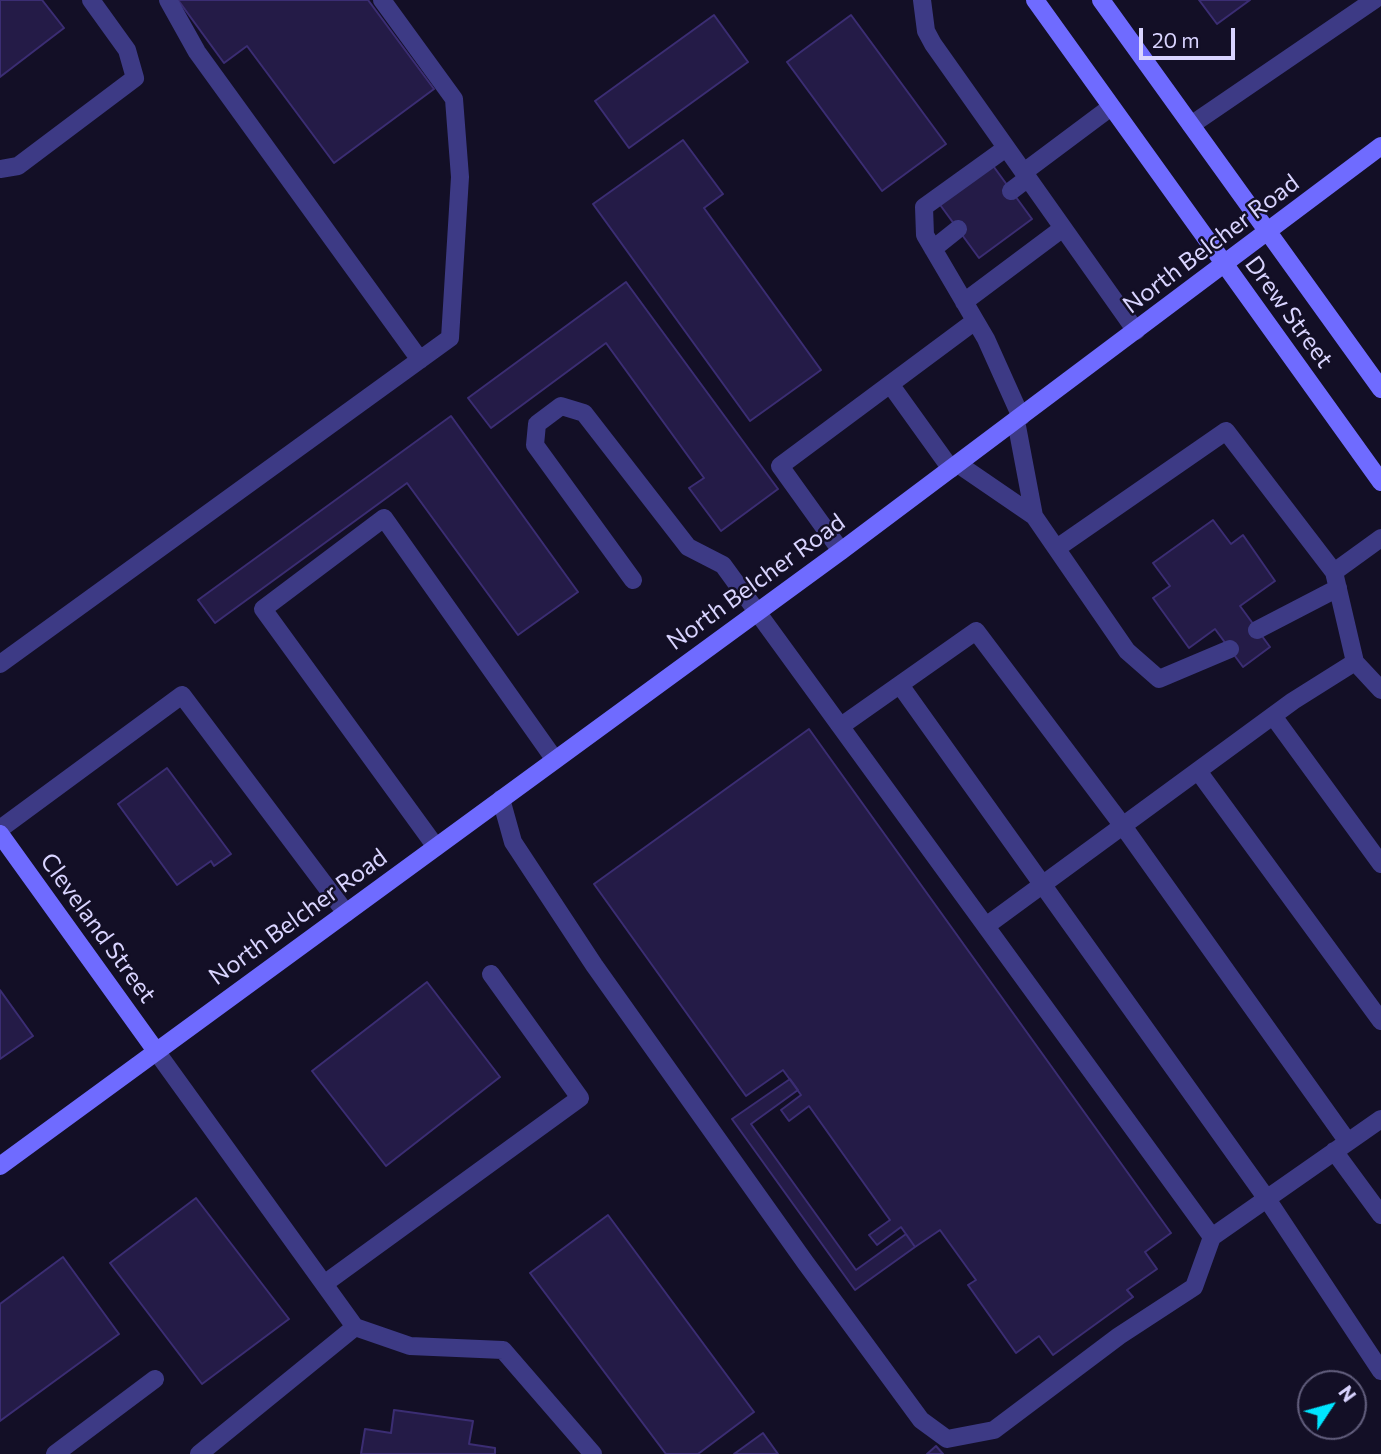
<!DOCTYPE html>
<style>
body{margin:0}
#map{position:relative;width:1381px;height:1454px;overflow:hidden;background:#130f26;font-family:Commissioner,sans-serif}
canvas{display:block}
.north{position:absolute;left:1297px;top:1370px;width:70px;height:70px;box-sizing:border-box;background:#130f26;border:2px solid #625e7d;border-radius:50%;rotate:54deg;font-size:19px;font-weight:700;line-height:28px;text-align:center;color:#d9d4ff}
.north::after{content:'';display:block;margin:auto;width:24px;height:32px;background:#00e5ff;clip-path:polygon(50% 0,100% 100%,50% 72%,0 100%)}
.scale{position:absolute;left:1139px;top:28px;width:96px;height:32px;box-sizing:border-box;border:4px solid #d9d4ff;border-top:0;padding-left:9px;font-size:21px;line-height:24px;white-space:nowrap;color:#d9d4ff;-webkit-text-stroke:5px #130f26;paint-order:stroke}
</style>
<div id="map">
<canvas width="1381" height="1454"></canvas>
<div class="north">N</div>
<div class="scale">20 m</div>
</div>
<script>
const g = document.querySelector('canvas').getContext('2d');
g.lineJoin = 'round';
function fill(path, color) {
  g.fillStyle = color;
  g.fill(path, 'evenodd');
}
function strokePath(path, color, width, dash) {
  g.strokeStyle = color;
  g.lineWidth = width;
  g.lineCap = dash ? 'butt' : 'round';
  g.setLineDash(dash || []);
  g.stroke(path);
}
function drawText(font, color, halo, rows, align = 'center') {
  g.font = font + ' Commissioner,sans-serif';
  g.lineWidth = 5;
  g.setLineDash([]);
  g.textBaseline = 'middle';
  g.strokeStyle = halo;
  g.fillStyle = color;
  for (const [text, x, y, turn = 0] of rows) {
    g.save();
    g.translate(x, y);
    g.rotate((+turn || 0) * Math.PI / 180);
    g.textAlign = isNaN(turn) ? turn : align;
    if (halo) g.strokeText(text, 0, 0);
    g.fillText(text, 0, 0);
    g.restore();
  }
}
const building = new Path2D(`
 M0,0H42L64,28L0,77Z
 M178,0H368L434,89L334,163L247,46L224,63Z
 M1199,0H1250L1217,24Z
 M714,15L748,62L629,148L595,101Z
 M851,15L946,144L882,191L787,62Z
 M683,140L723,194L704,208L821,370L750,421L593,204Z
 M991,163L1032,219L979,258L938,202Z
 M626,282L778,489L721,531L689,488L704,478L606,343L491,428L468,398Z
 M451,416L578,592L518,635L407,483L215,623L198,600Z
 M1213,520L1231,544L1243,535L1275,581L1240,606L1270,647L1243,667L1215,629L1189,648L1153,598L1170,586L1153,563Z
 M809,729L1171,1233L1145,1252L1157,1269L1127,1290L1133,1297L1053,1355L1039,1336L1016,1353L968,1285L976,1280L940,1230L915,1247L901,1227L877,1245L869,1235L890,1220L809,1106L789,1121L781,1110L801,1095L783,1070L746,1096L594,884Z
 M167,768L231,854L214,866L211,861L177,885L118,804Z
 M427,982L500,1077L386,1166L312,1071Z
 M0,990L33,1036L0,1059Z
 M790,1079L798,1090L751,1124L856,1270L906,1234L915,1247L855,1290L732,1119Z
 M196,1198L289,1319L202,1384L110,1263Z
 M608,1215L754,1412L698,1454H666L530,1273Z
 M63,1257L119,1334L0,1421V1304Z
 M394,1410L473,1421L469,1444L495,1448V1454H361L365,1429L391,1433Z
 M763,1433L778,1454H734Z
 M936,1446L943,1454H927Z`);
const lane = new Path2D(`
 M168,0L197,52L420,360
 M922,0L926,31L933,44L1136,331
 M1191,125L1374,0
 M1006,148L924,207L925,235L986,339L1021,417
 M0,169L18,166L135,78L127,50L91,0
 M1024,172L1111,107
 M1011,191L1028,178
 M933,249L958,229
 M964,302L1063,228
 M890,384L951,469
 M1016,421L1034,516L1127,651L1159,679L1230,649
 M958,464L1034,516
 M1057,548L1226,431L1334,572
 M841,551L780,466L975,321
 M633,580L535,445L537,424L561,406L584,413L688,547L723,565L1212,1237L1381,1119
 M1257,630L1338,588
 M1355,662L1334,572L1381,538
 M0,664L450,338L460,177L454,99L382,0
 M900,685L1267,1199L1381,1371
 M1273,716L1381,864
 M841,726L976,631L1123,826L1348,1142
 M1198,771L1381,1021
 M501,799L513,842L594,965L805,1262L921,1420L947,1439L994,1430L1119,1336L1194,1287L1212,1237
 M0,829L182,695L346,913
 M436,847L263,609L384,518L555,760
 M986,926L1293,701L1355,662L1381,690
 M156,1051L355,1327L410,1346L503,1350L593,1454
 M1334,1151L1381,1215
 M324,1284L580,1098L491,974
 M55,1454L155,1379
 M199,1454L355,1327`);
const secondary = new Path2D(`
 M1035,0L1381,482
 M1101,0L1381,389
 M0,834L156,1051
 M0,1166L841,551L1381,146`);
const streetNames = [
 ["North Belcher Road",1211,244,-37],
 ["Drew Street",1289,312,54],
 ["North Belcher Road",756,582,-36],
 ["North Belcher Road",298,917,-36],
 ["Cleveland Street",98,928,54]
];
fill(building, '#241b47');
strokePath(building, '#3b2d73', 2);
strokePath(lane, '#3d3a85', 18);
strokePath(secondary, '#6f6bff', 18);
drawText('24px', '#d9d4ff', '#130f26', streetNames);
</script>
